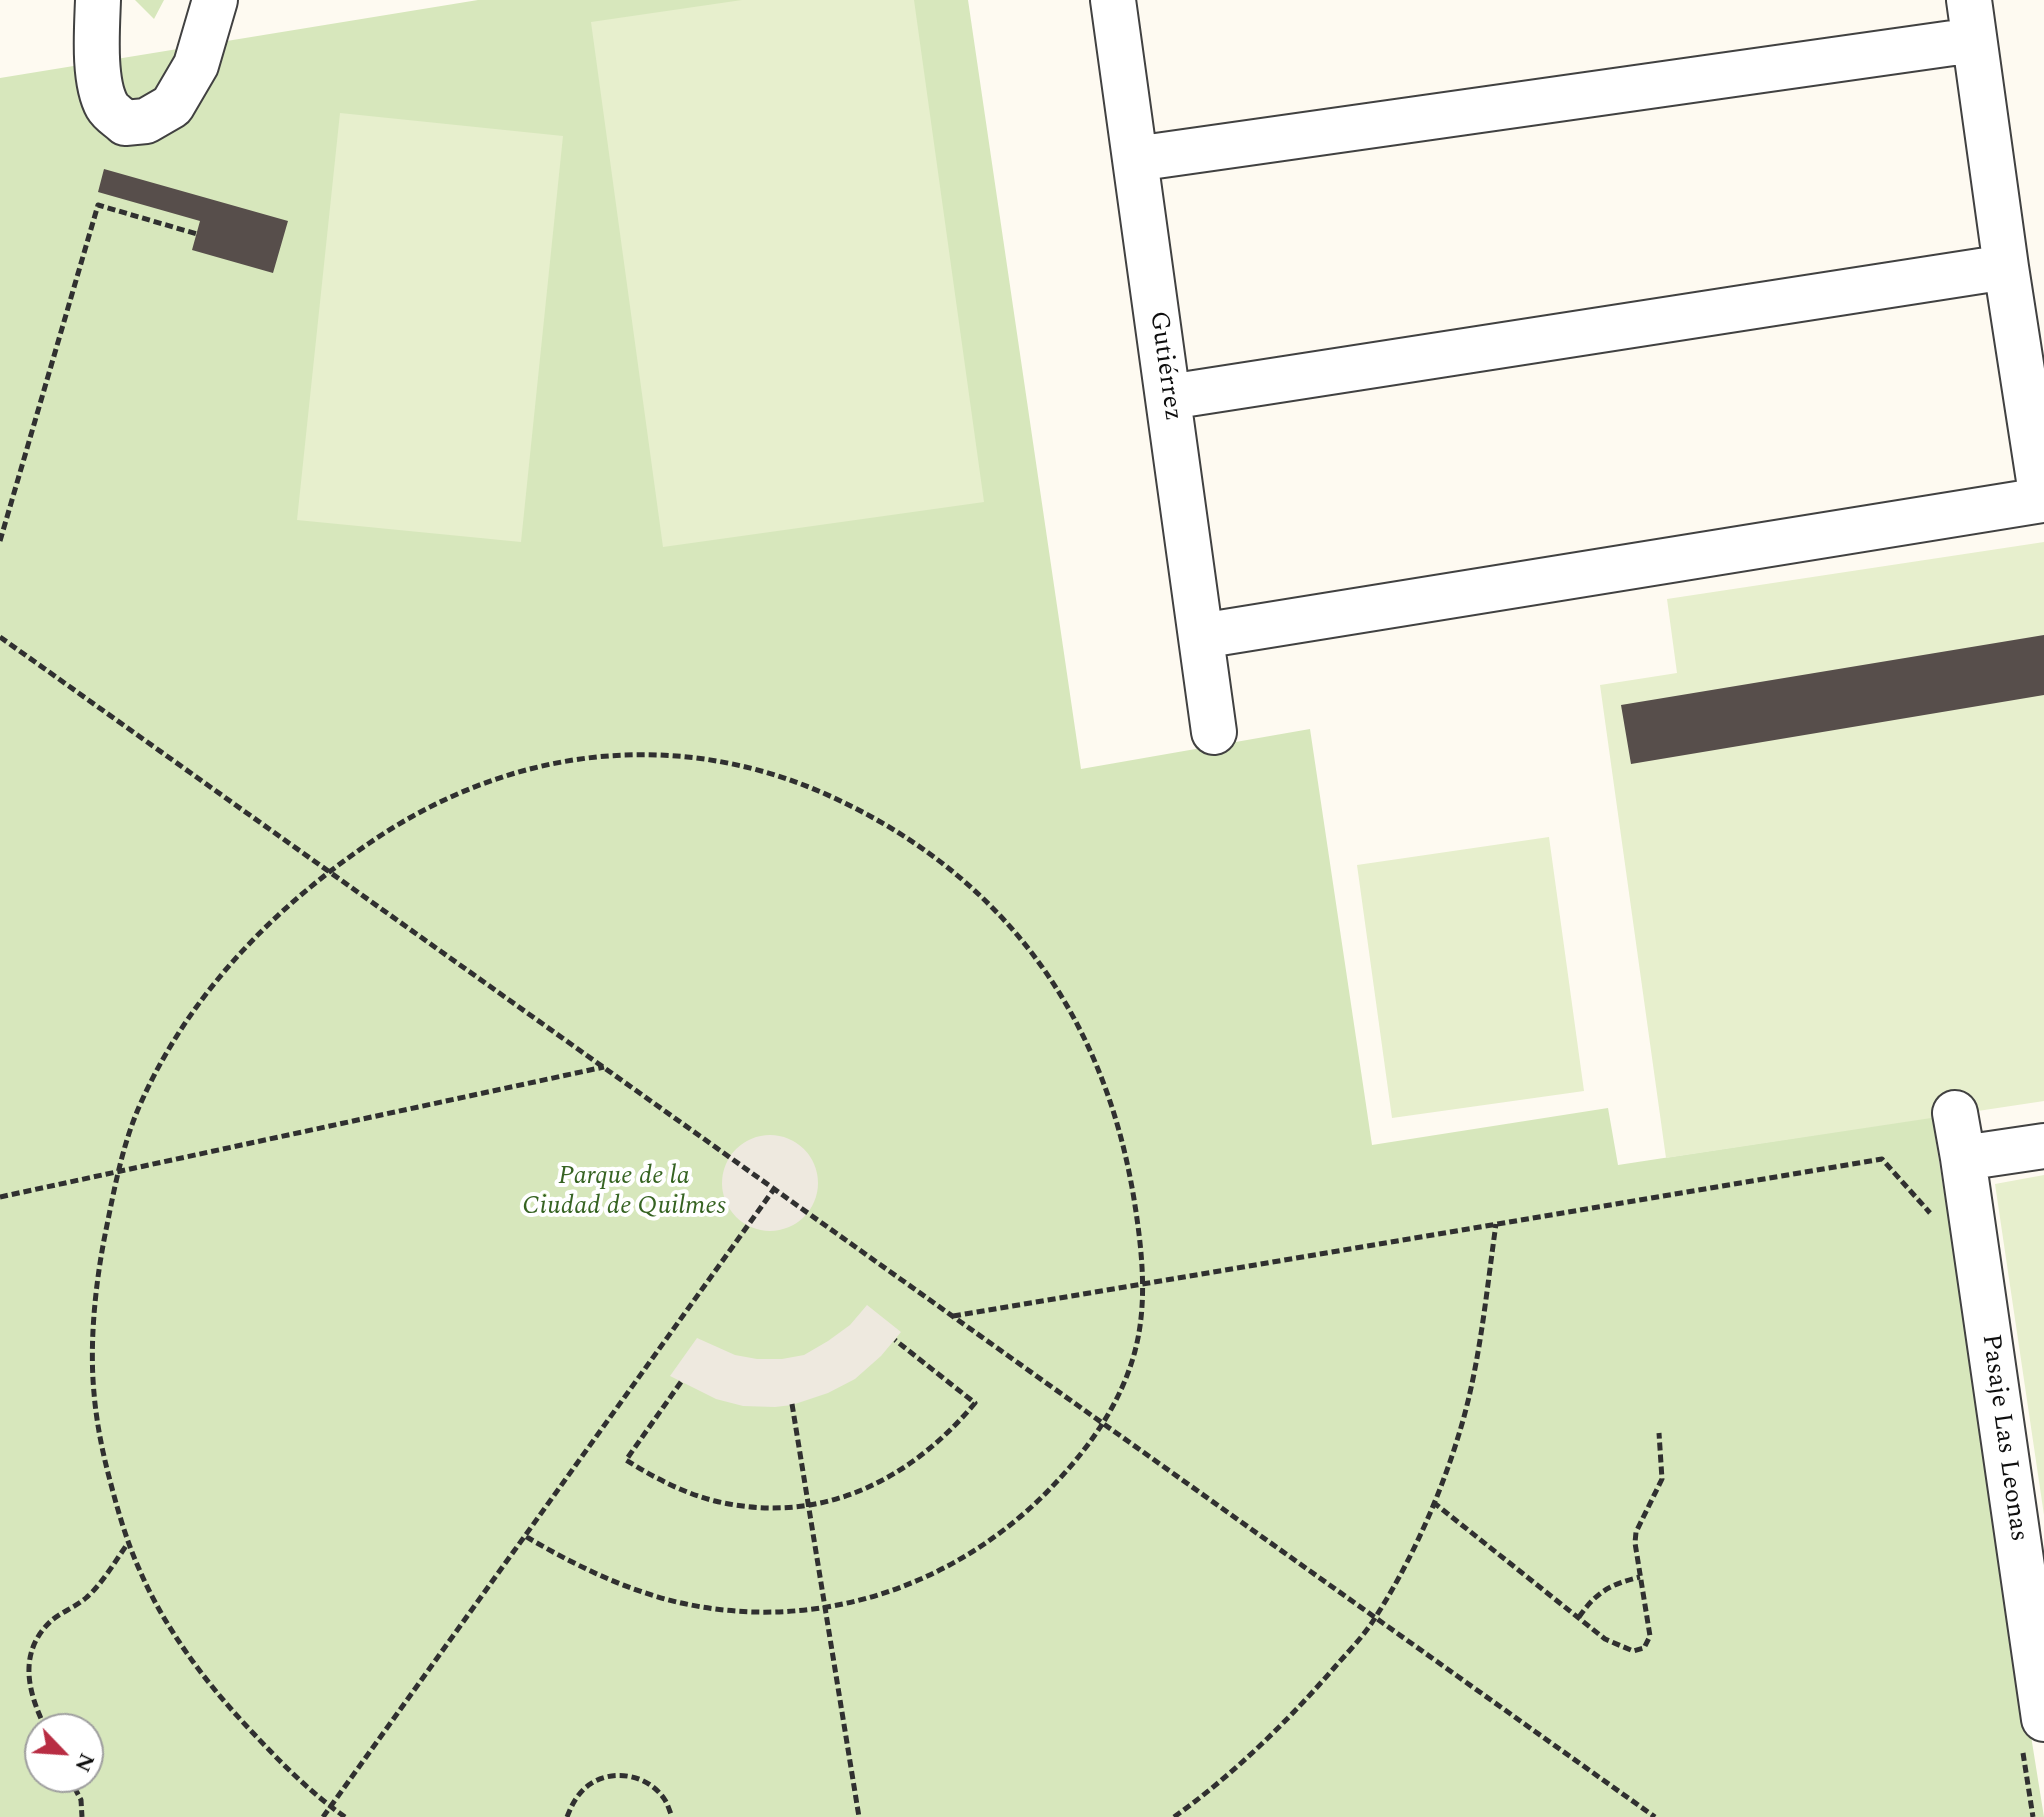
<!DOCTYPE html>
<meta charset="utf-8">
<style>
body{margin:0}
#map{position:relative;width:2044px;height:1817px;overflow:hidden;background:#fefaf1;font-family:Spectral,serif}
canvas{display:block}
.north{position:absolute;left:24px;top:1713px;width:80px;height:80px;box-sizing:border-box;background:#fff;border:2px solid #9f9f9f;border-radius:50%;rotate:115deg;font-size:22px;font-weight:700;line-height:32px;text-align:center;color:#0e0e0e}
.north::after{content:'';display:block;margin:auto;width:28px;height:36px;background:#b82d43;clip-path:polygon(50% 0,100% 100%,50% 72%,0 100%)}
</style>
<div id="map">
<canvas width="2044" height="1817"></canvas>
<div class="north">N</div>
</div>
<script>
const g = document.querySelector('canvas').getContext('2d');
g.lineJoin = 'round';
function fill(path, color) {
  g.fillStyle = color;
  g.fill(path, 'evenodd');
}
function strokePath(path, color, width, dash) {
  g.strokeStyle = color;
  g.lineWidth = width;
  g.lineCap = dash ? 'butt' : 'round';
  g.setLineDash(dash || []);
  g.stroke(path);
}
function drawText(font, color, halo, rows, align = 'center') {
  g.font = font + ' Spectral,serif';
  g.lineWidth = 8;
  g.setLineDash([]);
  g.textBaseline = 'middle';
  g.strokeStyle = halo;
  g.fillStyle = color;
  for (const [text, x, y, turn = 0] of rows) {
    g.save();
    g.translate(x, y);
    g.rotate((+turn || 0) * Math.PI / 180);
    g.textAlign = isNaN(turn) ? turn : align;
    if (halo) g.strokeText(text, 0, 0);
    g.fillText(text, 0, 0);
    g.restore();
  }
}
const green = new Path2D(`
 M135,0H164L154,19Z
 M478,0H968L1081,769L1310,729L1372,1145L1608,1108L1618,1165L1932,1117L2044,1817H0V78ZM40,1729H88V1777H40Z`);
const pitch = new Path2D(`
 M742,0H914L984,502L663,547L591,22Z
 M340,113L563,136L521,542L297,520Z
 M2044,542V1101L1666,1158L1600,685L1677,673L1667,599Z
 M1549,837L1584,1091L1392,1118L1357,865Z
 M2044,1175V1515L1995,1184Z`);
const plaza = new Path2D(`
 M722 1183a48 48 0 1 1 96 0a48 48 0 1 1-96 0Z
 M867,1305L901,1332L881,1356L855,1379L828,1393L792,1405L775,1407L743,1406L716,1399L670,1376L697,1338L735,1355L757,1359H782L804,1355L828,1341L850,1325Z`);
const building = new Path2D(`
 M104,169L288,221L273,273L192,250L200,221L98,192Z
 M2044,635V695L1631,764L1621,705Z`);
const path = new Path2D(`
 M0,541L98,205L197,234
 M0,637L1655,1817
 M0,1197L604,1067
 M953,1316L1882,1159L1930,1213
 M681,1382L626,1460C653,1477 683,1493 715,1501C819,1526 909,1482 975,1403L895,1340
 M792,1404L859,1817
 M1433,1502L1605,1639L1633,1651L1644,1648L1650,1636L1635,1543L1636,1532L1662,1479L1659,1433
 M1579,1617C1596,1592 1611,1584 1640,1577
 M46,1729C28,1693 17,1653 51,1621C61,1612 76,1607 87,1597C102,1584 116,1560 128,1543
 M2023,1753L2033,1817
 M69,1777L81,1800L82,1817
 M323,1817L774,1189
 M345,1817C311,1793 282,1764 254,1734C209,1687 166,1631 140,1571C125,1538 116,1504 107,1469C101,1445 96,1418 94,1393C89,1340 96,1277 107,1225C115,1185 123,1144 139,1107C187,997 271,910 368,844C504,750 667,726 821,792C997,869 1103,1009 1134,1199C1142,1249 1148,1302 1135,1351C1120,1407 1086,1452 1046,1493C946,1593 803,1636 665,1599C615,1585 569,1562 525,1536
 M567,1817C571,1807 575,1798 583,1790C606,1767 647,1772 665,1800C668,1805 670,1812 672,1817
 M1174,1817C1233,1775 1286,1723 1334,1668C1347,1653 1362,1638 1373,1621C1409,1566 1440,1497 1459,1434C1480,1366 1486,1294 1496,1224`);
const minor = new Path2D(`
 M98,0C97,29 93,81 107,106C111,113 120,118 125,123L146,121L172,106L196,65L215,0
 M1113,0L1214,732
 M1135,159L1974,40
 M1169,397L2006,267
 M1201,636L2042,500L2006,267L1969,0
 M1955,1113L1963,1158L2044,1719
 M1963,1158L2044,1146`);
const streetNames = [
 ["Gutiérrez",1164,366,82],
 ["Pasaje Las Leonas",2003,1438,82]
];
const parkNames = [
 ["Parque de la",624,1178],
 ["Ciudad de Quilmes",624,1208]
];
fill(green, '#d7e7bc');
fill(pitch, '#e7efcd');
fill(plaza, '#eee9df');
fill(building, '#574e4b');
strokePath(minor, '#414141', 48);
strokePath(path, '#303030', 5, [8, 4]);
strokePath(minor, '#fff', 44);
drawText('26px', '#0e0e0e', '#fff', streetNames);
drawText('italic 26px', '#366322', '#fff', parkNames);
</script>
